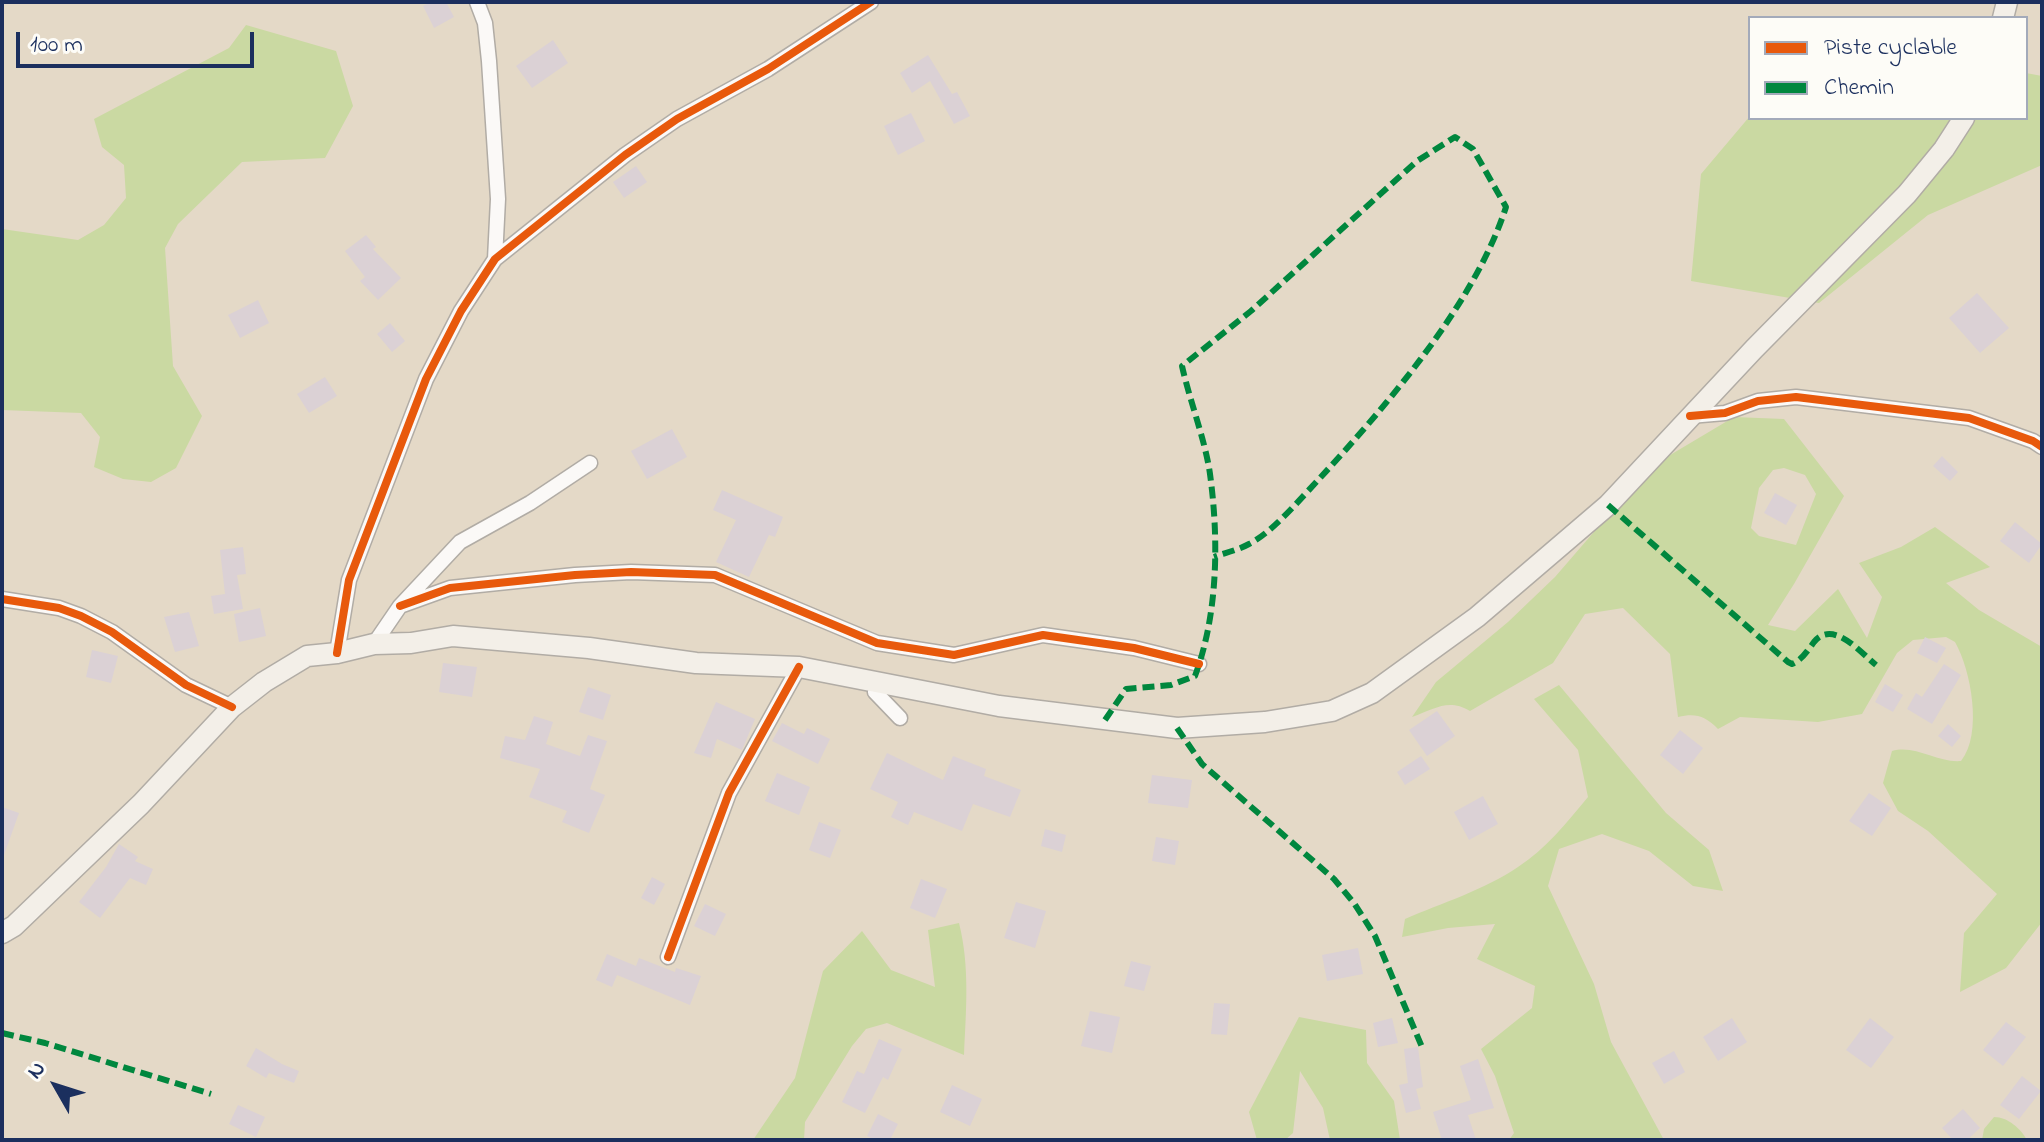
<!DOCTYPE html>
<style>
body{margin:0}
#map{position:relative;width:2044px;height:1142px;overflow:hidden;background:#e4d9c7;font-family:"Indie Flower",sans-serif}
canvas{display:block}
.frame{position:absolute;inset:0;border:4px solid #1b2f5e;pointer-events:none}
.legend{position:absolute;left:1748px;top:16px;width:280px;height:104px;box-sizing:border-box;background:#fdfcf7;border:2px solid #a3aaba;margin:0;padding:10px 14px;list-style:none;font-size:24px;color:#1b2f5e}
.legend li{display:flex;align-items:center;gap:16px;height:40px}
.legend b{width:40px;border:2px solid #a3aaba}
.north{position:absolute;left:16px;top:1046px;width:80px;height:80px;-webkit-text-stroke:6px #fdfcf7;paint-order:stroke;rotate:309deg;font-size:22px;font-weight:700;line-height:32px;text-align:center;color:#1b2f5e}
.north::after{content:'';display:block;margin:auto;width:28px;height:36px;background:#1b2f5e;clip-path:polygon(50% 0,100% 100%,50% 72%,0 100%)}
.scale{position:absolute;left:16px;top:32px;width:238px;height:36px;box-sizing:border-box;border:4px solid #1b2f5e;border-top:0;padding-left:10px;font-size:24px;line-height:28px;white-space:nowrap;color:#1b2f5e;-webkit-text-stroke:6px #fdfcf7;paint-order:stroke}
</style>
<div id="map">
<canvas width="2044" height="1142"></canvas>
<div class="frame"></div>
<ul class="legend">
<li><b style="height:10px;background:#e8590c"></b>Piste cyclable</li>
<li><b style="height:10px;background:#00873e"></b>Chemin</li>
</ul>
<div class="north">N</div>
<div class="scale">100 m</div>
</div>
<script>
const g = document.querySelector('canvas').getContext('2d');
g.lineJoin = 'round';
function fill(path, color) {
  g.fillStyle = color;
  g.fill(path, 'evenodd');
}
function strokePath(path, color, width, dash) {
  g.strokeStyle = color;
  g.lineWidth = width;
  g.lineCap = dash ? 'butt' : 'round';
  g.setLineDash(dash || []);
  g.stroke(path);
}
const green = new Path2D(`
 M246,25L336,51L353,106L325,158L242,162L178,224L165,248L173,366L202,416L176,468L151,482L123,479L94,467L100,437L81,413L2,410V229L78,240L104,225L126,198L124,165L102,147L94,119L229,48Z
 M2026,73L2042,76V165L1928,215L1819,303L1691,281L1701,174L1750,116L2026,118Z
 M1734,417L1784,419L1844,496L1794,584L1768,625L1795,631L1838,589L1867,638L1882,597L1859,563L1901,547L1935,527L1990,567L1946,583L1979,610L2042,647V922L2006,968L1960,992L1964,933L1997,894L1928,831L1898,811L1883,783L1892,751C1915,744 1937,763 1961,761C1983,734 1971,670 1955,642L1946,637L1913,640L1897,653L1862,714L1818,722L1740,717L1718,729C1705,716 1696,713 1678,717L1670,654L1623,608L1585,614L1553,663L1470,711C1448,698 1435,709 1412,717L1436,682L1508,622L1555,577L1650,467ZM1784,468L1805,475L1816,494L1796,545L1759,536L1751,528L1759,488L1773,470Z
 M1559,685L1666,813L1709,850L1723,891L1693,886L1649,851L1602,834L1559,849L1548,886L1594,984L1611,1042L1664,1140H1509L1514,1133L1495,1076L1481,1049L1532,1008L1535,986L1477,959L1495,924L1448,928L1402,937L1405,919C1442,903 1484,890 1518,867C1546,849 1567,822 1588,797L1578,750L1534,699Z
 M959,923C970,967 966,1010 964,1055L887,1023L866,1029L852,1046L805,1122L804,1140H753L795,1078L823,971L862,931L891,970L935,987L928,930Z
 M1299,1017L1366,1030L1367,1063L1394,1101L1400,1140H1330L1323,1108L1300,1071L1293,1133L1285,1140H1257L1249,1112Z
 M1994,1117C2008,1117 2021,1129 2027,1140H1982L1984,1129Z`);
const building = new Path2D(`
 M431,2H446L454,17L434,28L423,6Z
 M553,40L568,63L532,88L516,66Z
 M928,55L952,94L957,92L970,116L954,124L930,81L912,93L900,73Z
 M911,113L925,141L898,155L884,126Z
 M636,166L647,182L624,198L613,182Z
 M366,235L376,247L373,249L401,278L378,300L360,281L365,277L345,251Z
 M1977,293L2009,328L1980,353L1949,318Z
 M258,300L269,323L240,338L228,315Z
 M390,323L405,341L392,352L377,334Z
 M325,377L337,396L309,413L297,394Z
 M672,429L687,457L647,479L631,451Z
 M1942,456L1958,472L1950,481L1933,466Z
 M722,490L783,517L775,537L769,535L749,577L716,562L736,520L713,510Z
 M1775,493L1797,505L1786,525L1764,513Z
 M2015,522L2042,544L2029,563L2000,541Z
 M243,547L246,574L237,575L243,609L214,614L211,596L225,594L220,550Z
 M260,608L266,636L239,642L234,614Z
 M189,612L199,646L175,652L164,617Z
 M1925,637L1946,648L1937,663L1917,653Z
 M92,650L118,656L111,683L86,677Z
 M443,663L477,667L472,697L439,692Z
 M1944,664L1961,675L1932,724L1907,709L1916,693L1922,697Z
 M1885,684L1903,695L1893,712L1875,702Z
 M588,687L611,695L603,720L579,712Z
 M716,702L755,719L742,750L717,739L711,758L694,753Z
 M1437,711L1455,736L1427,756L1409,730Z
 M534,716L553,722L546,744L580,756L588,735L607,741L590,789L605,795L589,833L562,822L567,811L529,797L540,769L500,758L505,736L525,740Z
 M782,723L804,734L807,728L830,739L818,764L772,741Z
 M1948,724L1961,736L1952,747L1938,736Z
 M1680,730L1703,748L1683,774L1660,755Z
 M887,753L943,780L953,756L986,769L984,776L1021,790L1010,817L973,804L962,831L914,812L908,825L891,817L898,802L870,789Z
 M1421,756L1430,769L1405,785L1397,772Z
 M777,773L810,787L799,815L765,801Z
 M1152,775L1192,780L1188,808L1148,803Z
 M1869,793L1891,808L1872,836L1849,821Z
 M1483,796L1498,824L1469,840L1454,812Z
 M2,807L19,813L4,855H2Z
 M819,822L841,830L830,858L809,850Z
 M1045,829L1066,835L1062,852L1041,846Z
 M1156,837L1179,841L1175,865L1152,861Z
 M119,844L138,857L135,861L153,869L146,885L130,878L100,918L79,902L106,867Z
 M652,877L665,884L654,905L641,898Z
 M921,879L947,889L935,918L910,908Z
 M1016,902L1046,911L1035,948L1004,938Z
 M705,904L726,914L715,936L694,926Z
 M1358,948L1363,974L1327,981L1322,955Z
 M607,954L636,966L639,958L675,972L676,968L701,976L690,1005L617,975L612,987L596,980Z
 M1131,961L1151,966L1144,991L1124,986Z
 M1214,1003L1230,1004L1227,1035L1211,1034Z
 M1090,1011L1120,1017L1112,1053L1081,1046Z
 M1392,1018L1398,1043L1378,1047L1373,1023Z
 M1732,1018L1747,1042L1718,1061L1703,1037Z
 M1870,1018L1894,1037L1871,1068L1846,1050Z
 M2006,1022L2026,1037L2003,1066L1983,1050Z
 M879,1039L902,1049L888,1080L883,1077L865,1113L842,1102L857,1071L864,1074Z
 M1418,1047L1423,1087L1416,1089L1421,1109L1406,1113L1399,1085L1408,1083L1404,1049Z
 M256,1048L282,1064L299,1071L294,1083L269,1073L266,1078L246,1066Z
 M1674,1051L1685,1072L1664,1084L1652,1063Z
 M1478,1059L1494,1108L1468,1115L1476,1140H1442L1433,1112L1471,1100L1460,1066Z
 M2022,1076L2041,1091L2019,1119L2000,1105Z
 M952,1085L982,1099L970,1126L940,1112Z
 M238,1105L265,1117L256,1137L229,1124Z
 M1963,1109L1980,1128L1967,1140H1953L1942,1128Z
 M878,1114L898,1124L890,1140H875L867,1136Z`);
const minor = new Path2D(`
 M477,2L485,23L489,61L498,199L495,259
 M1690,416L1725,413L1758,401L1796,397L1969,418L2033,441L2042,447
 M2,599L59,608L81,616L112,632L186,685L232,707
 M400,606L450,588L575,575L631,572L715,575L877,643L954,655L1043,635L1134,648L1199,664
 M374,644L400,606L460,542L530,503L590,463
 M337,653L349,580L426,379L461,311L495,259L625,155L677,119L768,69L871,2
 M878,682L875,692L900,718
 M668,957L729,793L799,667`);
const secondary = new Path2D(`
 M2003,18L2007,2
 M2,933L14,926L141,804L232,707L264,682L307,656L337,653L374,644L411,643L453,636L589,648L696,663L799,667L999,706L1177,728L1265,722L1332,711L1372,693L1477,617L1608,505L1754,349L1907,194L1944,149L1964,118`);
const quiet = new Path2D(`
 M1608,505L1788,662L1792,664C1802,660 1808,650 1814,642C1833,619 1860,652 1876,665
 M1105,720L1126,689L1171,685L1195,676C1218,614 1219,540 1210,474C1205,439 1190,402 1182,366L1251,311L1417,161L1455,137L1473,149L1506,207C1475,303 1388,404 1320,478C1301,498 1273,532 1249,544C1238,550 1225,553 1214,557
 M1177,728L1202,764L1334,879L1354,903L1375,936L1422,1047
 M2,1033L45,1043L211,1094`);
const cycleway = new Path2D(`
 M1690,416L1725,413L1758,401L1796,397L1969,418L2033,441L2042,447
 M2,599L59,608L81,616L112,632L186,685L232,707
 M400,606L450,588L575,575L631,572L715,575L877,643L954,655L1043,635L1134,648L1199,664
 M337,653L349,580L426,379L461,311L495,259L625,155L677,119L768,69L871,2
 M668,957L729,793L799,667`);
fill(green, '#cad9a2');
fill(building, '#dbd1d5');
strokePath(minor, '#b1aca5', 17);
strokePath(secondary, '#b1aca5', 23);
strokePath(minor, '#fbf9f7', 14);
strokePath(secondary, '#f3efe8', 20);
strokePath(quiet, '#00873e', 6, [12, 6]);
strokePath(cycleway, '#e8590c', 8);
</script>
